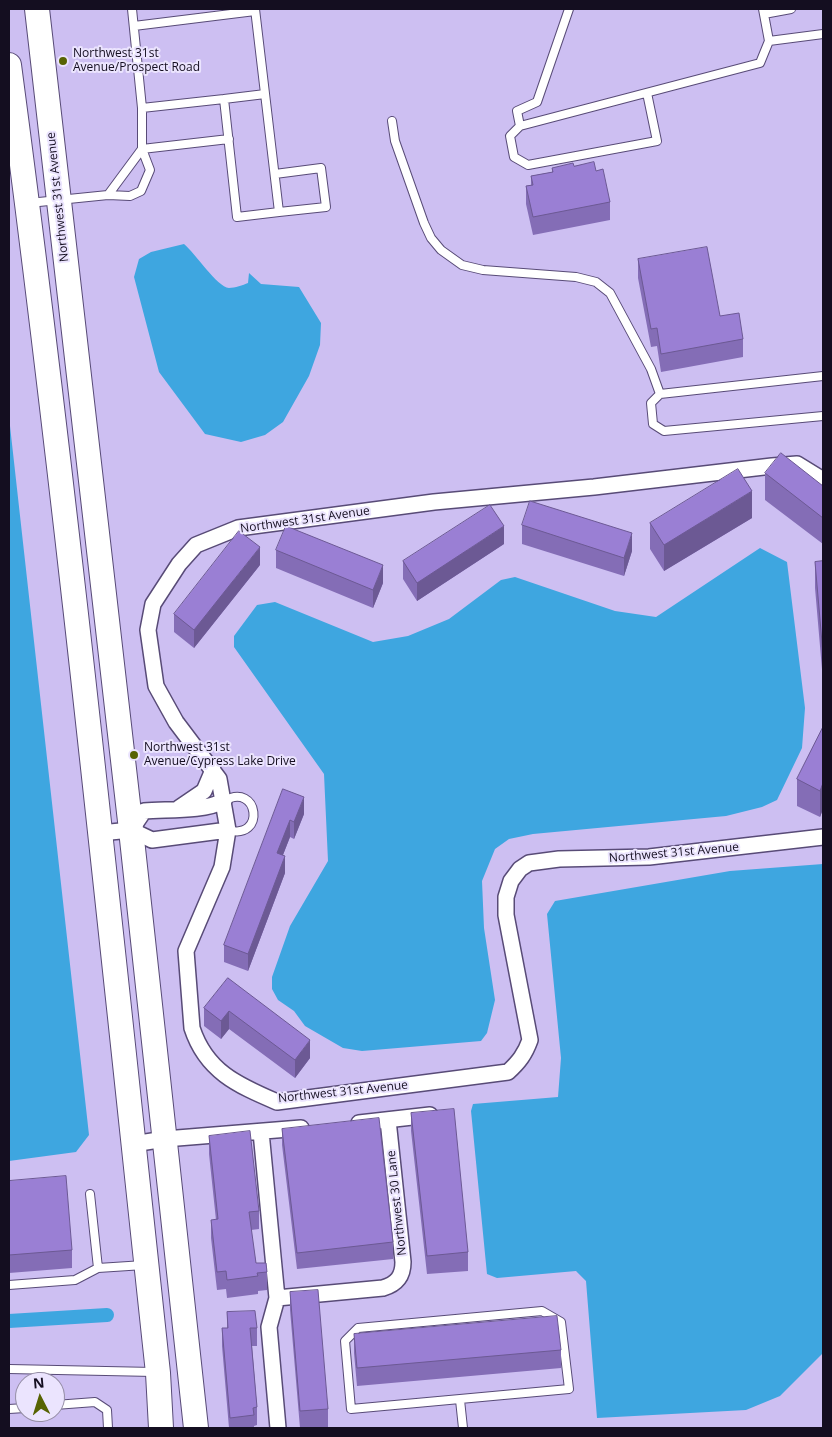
<!DOCTYPE html>
<style>
body{margin:0}
#map{position:relative;width:832px;height:1437px;overflow:hidden;background:#cdbff2;font-family:"Open Sans",sans-serif}
canvas{display:block}
.frame{position:absolute;inset:0;border:10px solid #140e20;pointer-events:none}
.north{position:absolute;left:15px;top:1372px;width:50px;height:50px;box-sizing:border-box;background:#ebe4fe;border:1px solid #958ea5;border-radius:50%;rotate:355deg;font-size:14px;font-weight:700;line-height:20px;text-align:center;color:#140e20}
.north::after{content:'';display:block;margin:auto;width:18px;height:22px;background:#576303;clip-path:polygon(50% 0,100% 100%,50% 72%,0 100%)}
</style>
<div id="map">
<canvas width="832" height="1437"></canvas>
<div class="frame"></div>
<div class="north">N</div>
</div>
<script>
const g = document.querySelector('canvas').getContext('2d');
g.lineJoin = 'round';
function fill(path, color) {
  g.fillStyle = color;
  g.fill(path, 'evenodd');
}
function strokePath(path, color, width, dash) {
  g.strokeStyle = color;
  g.lineWidth = width;
  g.lineCap = dash ? 'butt' : 'round';
  g.setLineDash(dash || []);
  g.stroke(path);
}
function drawText(font, color, halo, rows, align = 'center') {
  g.font = font + ' "Open Sans",sans-serif';
  g.lineWidth = 4;
  g.setLineDash([]);
  g.textBaseline = 'middle';
  g.strokeStyle = halo;
  g.fillStyle = color;
  for (const [text, x, y, turn = 0] of rows) {
    g.save();
    g.translate(x, y);
    g.rotate((+turn || 0) * Math.PI / 180);
    g.textAlign = isNaN(turn) ? turn : align;
    if (halo) g.strokeText(text, 0, 0);
    g.fillText(text, 0, 0);
    g.restore();
  }
}
const water = new Path2D(`
 M184,244C195,253 217,287 229,288C235,288 243,285 248,283L249,273L261,284L299,287L321,323L320,345L309,376L283,422L265,435L241,442L205,434L159,372L134,277L139,259L151,252Z
 M9,417L89,1135L76,1152L9,1161Z
 M760,548L787,562L805,708L802,748L777,800L762,807L726,816L533,834L509,839L495,849L482,881L484,928L495,1000L487,1033L481,1041L362,1051L343,1048L305,1026L294,1011L278,1000L272,989V977L290,926L328,861L324,774L234,647V636L257,605L275,602L373,642L408,636L449,619L501,580L515,577L615,611L656,617Z
 M823,864V1353L780,1396L746,1410L597,1418L586,1281L576,1271L497,1278L487,1274L471,1111L473,1104L558,1097L561,1058L547,914L555,901L730,871Z`);
const canal = new Path2D(`
 M9,1321L107,1315`);
const service = new Path2D(`
 M569,9L537,102L517,111L520,126L760,63L769,41L763,9
 M764,14L791,9
 M134,26L255,11
 M769,41L823,34
 M224,99L265,94
 M142,108L224,99L237,217L279,212L255,9
 M392,121L395,141L424,223L431,238L441,250L462,265L483,270L576,277L596,282L610,293L651,369L660,394
 M520,126L510,136L514,157L528,165L657,141L647,93
 M275,174L321,168L326,207L279,212
 M108,195L130,196L141,191L150,170L142,149L229,139
 M29,203L108,195L142,149V108L132,9
 M823,376L660,394L651,403L653,424L664,431L823,416
 M224,801C259,781 266,841 228,830
 M90,1194L98,1268
 M9,1285L75,1280L98,1268L144,1265
 M542,1311L561,1322L569,1389L351,1409L345,1341L358,1328Z
 M9,1369L154,1372
 M460,1400L463,1428
 M55,1405L95,1402L107,1410L108,1428
 M9,1409L25,1408`);
const minor = new Path2D(`
 M823,480L797,464L772,466L594,487L434,502L238,528L196,545L179,564L153,604L148,630L156,686L176,722L219,779L228,830L222,867L186,951L192,1028C206,1071 237,1085 277,1102L508,1072C519,1062 525,1054 530,1040L506,915V897L511,881L520,869L529,863L559,859L649,857L823,837
 M179,808L204,791L213,770
 M131,830L144,811C168,809 202,812 224,801
 M100,833L131,830L152,840L228,830
 M359,1123L430,1115
 M261,1132L277,1298L269,1327L278,1428
 M133,1144L165,1139L301,1128
 M277,1298L383,1288C397,1284 403,1276 403,1262L388,1120`);
const primary = new Path2D(`
 M37,9L131,830L196,1428
 M9,65C67,500 111,936 158,1373L161,1428`);
const wall = new Path2D(`
 M574,166L596,171L610,202V220L533,235L526,204V186L531,185V176L552,172V168Z
 M638,259L720,316L743,339V357L661,372L657,346L651,347L638,278Z
 M765,473L823,486V544L765,500Z
 M752,518L664,571L650,549V523Z
 M522,525L632,551L624,576L522,544Z
 M504,544L417,601L403,579V561Z
 M276,550L383,583L373,608L276,568Z
 M823,561V681L815,588V562Z
 M260,565L194,648L174,632V614Z
 M823,727V809L820,817L797,806V779Z
 M283,789L304,814L294,839L290,837L283,855L285,873L248,971L224,962V945Z
 M228,978L310,1058L295,1078L229,1029L221,1039L204,1026V1008Z
 M411,1113L468,1252V1271L427,1274L411,1131Z
 M282,1129L393,1242V1259L297,1269L282,1145Z
 M209,1136L259,1211V1229L251,1230L256,1263L267,1272V1290L258,1291V1294L227,1298L226,1289L217,1290L211,1238V1220H216L209,1154Z
 M9,1181L72,1250V1268L9,1273Z
 M290,1292L328,1409V1427L300,1428L290,1310Z
 M227,1312L257,1328V1346H252L257,1407V1425L254,1426V1428H229L222,1346V1328H227Z
 M354,1334L561,1350V1368L357,1386L354,1353Z`);
const shadedWall = new Path2D(`
 M752,491V518L664,571V545Z
 M504,526V544L417,601V583Z
 M632,533V551L624,576V558Z
 M260,547V565L194,648V630Z
 M383,565V583L373,608V590Z
 M823,783V809L820,817V791Z
 M304,797V814L294,839V822Z
 M290,820V837L277,870V853Z
 M285,856V873L248,971V954Z
 M229,1011V1029L221,1039V1021Z
 M310,1040V1058L295,1078V1060Z`);
const building = new Path2D(`
 M594,162L596,171L603,169L610,202L533,217L526,186L533,185L531,176L553,172L552,168L573,163L574,166Z
 M707,247L720,316L739,313L743,339L661,354L657,328L651,329L638,259Z
 M781,453L823,486V518L765,473Z
 M738,469L752,491L664,545L650,523Z
 M530,501L632,533L624,558L522,525Z
 M490,505L504,526L417,583L403,561Z
 M286,526L383,565L373,590L276,550Z
 M239,531L260,547L194,630L174,614Z
 M823,561V654L815,562Z
 M823,727V783L820,791L797,779Z
 M283,789L304,797L294,822L290,820L277,853L285,856L248,954L224,945Z
 M228,978L310,1040L295,1060L229,1011L221,1021L204,1008Z
 M454,1109L468,1252L427,1256L411,1113Z
 M379,1118L393,1242L297,1253L282,1129Z
 M250,1131L259,1211L249,1212L256,1263H266L267,1272L257,1273L258,1276L227,1280L226,1271L217,1272L211,1220L218,1219L209,1136Z
 M66,1176L72,1250L9,1255V1181Z
 M318,1290L328,1409L300,1411L290,1292Z
 M255,1311L257,1328H250L257,1407L253,1408L254,1415L230,1418L222,1328H228L227,1312Z
 M557,1316L561,1350L357,1368L354,1334Z`);
const markers = [
 [63,61,5,"#576303"],
 [134,755,5,"#576303"]
];
const poiNames = [
 ["Northwest 31st",73,54],
 ["Avenue/Prospect Road",73,68],
 ["Northwest 31st",144,748],
 ["Avenue/Cypress Lake Drive",144,762]
];
const streetNames = [
 ["Northwest 31st Avenue",58,197,-96],
 ["Northwest 31st Avenue",305,520,-8],
 ["Northwest 31st Avenue",674,853,-5],
 ["Northwest 31st Avenue",343,1092,-6],
 ["Northwest 30 Lane",397,1203,-96]
];
fill(water, '#3ea6e0');
strokePath(canal, '#3ea6e0', 14);
strokePath(service, '#584b77', 10);
strokePath(minor, '#584b77', 18);
strokePath(primary, '#584b77', 26);
strokePath(service, '#fff', 8);
strokePath(minor, '#fff', 15);
strokePath(primary, '#fff', 24);
fill(wall, '#846db6');
fill(shadedWall, '#6c5994');
fill(building, '#9a7fd4');
strokePath(building, '#6c5994', 1);
for (const [x, y, r, color] of markers) {
  const dot = new Path2D();
  dot.arc(x, y, r, 0, 2 * Math.PI);
  g.fillStyle = color;
  g.fill(dot);
  strokePath(dot, '#ebe4fe', 2);
}
drawText('12px', '#140e20', '#ebe4fe', poiNames, 'left');
drawText('12px', '#140e20', '#ebe4fe', streetNames);
</script>
